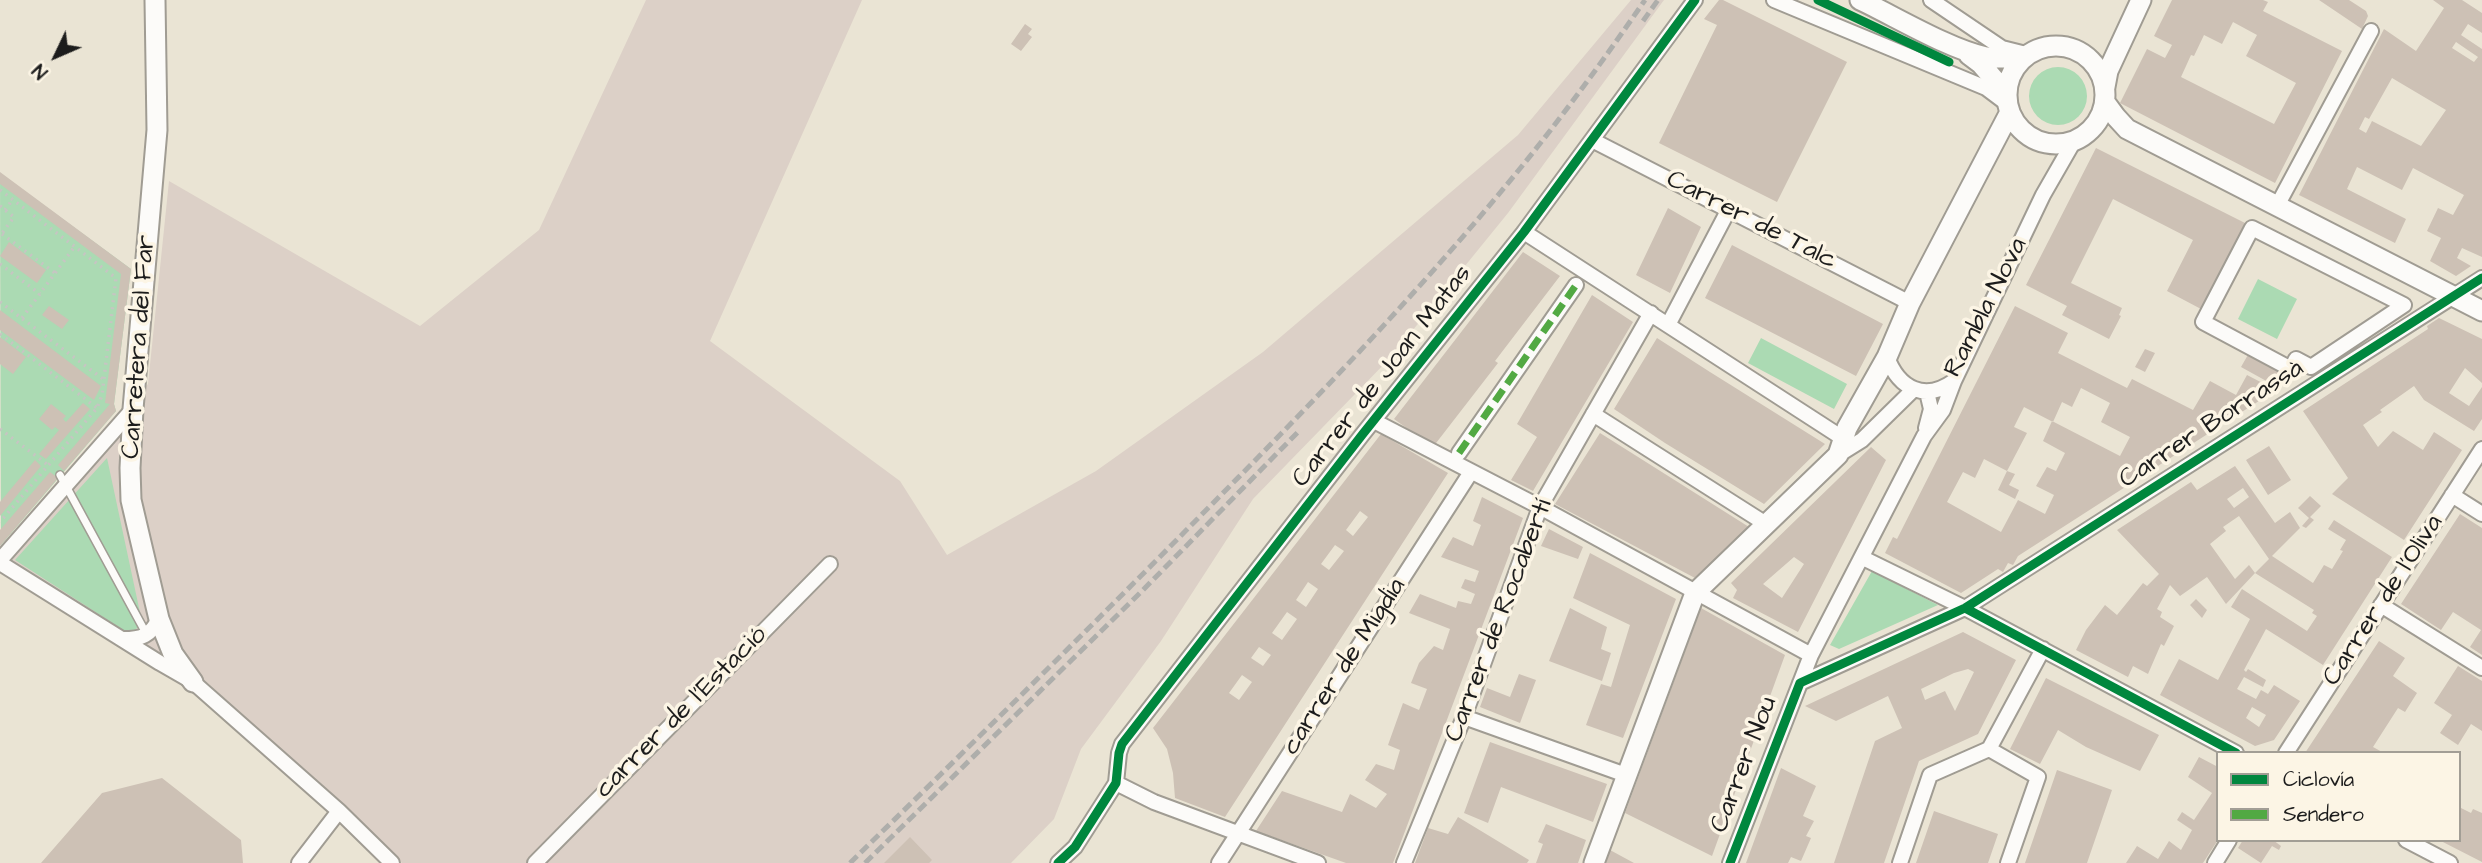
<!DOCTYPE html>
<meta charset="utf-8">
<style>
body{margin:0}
#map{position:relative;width:2482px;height:863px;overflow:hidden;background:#eae4d4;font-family:"Architects Daughter",sans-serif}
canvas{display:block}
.legend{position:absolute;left:2216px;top:751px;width:245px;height:91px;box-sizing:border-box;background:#fcf5e5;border:2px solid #a29e95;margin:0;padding:9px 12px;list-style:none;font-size:21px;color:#1c1c1c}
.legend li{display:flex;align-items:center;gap:14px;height:35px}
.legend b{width:35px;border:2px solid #a29e95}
.north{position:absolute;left:21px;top:21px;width:70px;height:70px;-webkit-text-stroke:5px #fcf5e5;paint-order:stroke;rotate:226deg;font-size:19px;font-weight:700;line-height:28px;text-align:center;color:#1c1c1c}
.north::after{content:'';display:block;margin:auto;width:24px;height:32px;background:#1c1c1c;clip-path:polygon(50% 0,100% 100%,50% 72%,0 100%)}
</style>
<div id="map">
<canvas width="2482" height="863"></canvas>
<ul class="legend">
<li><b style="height:9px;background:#00873e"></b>Ciclovía</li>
<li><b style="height:9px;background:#52a943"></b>Sendero</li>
</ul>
<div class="north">N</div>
</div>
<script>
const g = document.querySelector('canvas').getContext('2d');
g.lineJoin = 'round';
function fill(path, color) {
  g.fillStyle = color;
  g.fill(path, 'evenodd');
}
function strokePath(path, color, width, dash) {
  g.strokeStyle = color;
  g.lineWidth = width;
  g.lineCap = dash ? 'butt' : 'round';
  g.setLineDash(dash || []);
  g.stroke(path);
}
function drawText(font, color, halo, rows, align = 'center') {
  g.font = font + ' "Architects Daughter",sans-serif';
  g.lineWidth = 7;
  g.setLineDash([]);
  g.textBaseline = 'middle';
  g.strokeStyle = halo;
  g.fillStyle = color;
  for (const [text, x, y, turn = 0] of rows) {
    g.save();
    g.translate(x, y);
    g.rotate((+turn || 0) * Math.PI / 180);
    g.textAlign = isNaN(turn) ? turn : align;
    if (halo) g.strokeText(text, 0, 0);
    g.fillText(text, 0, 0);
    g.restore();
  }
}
const industrial = new Path2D(`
 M646,0H862L710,341L900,481L947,555L1096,471L1263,352L1518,135L1631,0H1664L1508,213L1391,357L1253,499L1161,641L1081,749L1054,819L1011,863H402L209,684L0,552V544L1,551L148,384L169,181L420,326L539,230Z`);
const green = new Path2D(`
 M2029 96a29 29 0 1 1 58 0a29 29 0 1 1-58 0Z
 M0,173L131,269L114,404L116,411L1,545Z
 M2258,279L2297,299L2277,339L2238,319Z
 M1761,338L1847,384L1834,409L1748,363Z
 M107,458L142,622L131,635L15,560Z
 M1872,571L1938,605L1839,649L1830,645Z`);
const building = new Path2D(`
 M1719,0H1723L1847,62L1777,202L1659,143L1717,25L1704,19Z
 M2172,0H2263L2268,2L2263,11L2342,51L2275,183L2120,103L2147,49L2165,58L2172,45L2154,36ZM2233,22L2257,35L2246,56L2296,83L2274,124L2181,77L2191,55L2194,56L2204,35L2222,44Z
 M2319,0H2349L2366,11L2368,16L2362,29Z
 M2433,0H2462L2482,13V33L2468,24L2461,35L2482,49V257L2462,248L2457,258L2471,266L2456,276L2430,261L2441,238L2427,231L2438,208L2453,215L2464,195L2413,168L2402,190L2357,167L2347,189L2406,219L2395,243L2299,195L2384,29L2416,51L2444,8ZM2456,42L2478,57L2474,62L2452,48ZM2392,78L2446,110L2421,146L2372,121L2366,133L2359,129L2365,117L2369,119Z
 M1025,24L1032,29L1028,34L1032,37L1021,51L1011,44Z
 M2096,148L2245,223L2201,309L2167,291L2193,240L2113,199L2071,283L2122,308L2119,315L2121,316L2109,339L2062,315L2067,306L2026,285Z
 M0,172L131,269L114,404L116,411L64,471L58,465L110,404L105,403L121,274L0,184Z
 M1668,208L1701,227L1670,293L1636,275Z
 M9,242L46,270L37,283L0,256Z
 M1732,245L1883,324L1856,376L1705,298Z
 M1523,252L1560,276L1495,361L1498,363L1433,447L1394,419Z
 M1592,295L1633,322L1533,491L1511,480L1537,437L1517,424Z
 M49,306L69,320L62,329L42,315Z
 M2015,306L2068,333L2058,353L2127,388L2132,379L2193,410L2210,381L2236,395L2247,375L2276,390L2018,556L2013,565L2008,563L2003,572L1998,569L1961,593L1885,553L1893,537L1897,539ZM2081,388L2110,403L2101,422L2130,437L2120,456L2052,421L2043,441L2065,453L2056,471L2047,467L2036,486L2054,495L2045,514L2018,500L2001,532L1947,502L1963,472L1975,478L1984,459L2007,471L2027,433L2014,427L2024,407L2053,422L2062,402L2072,407Z
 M0,310L101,386L94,400L0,330Z
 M2439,318L2482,339V383L2465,368L2449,393L2469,406L2482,387V419L2474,431L2424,400L2414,386L2380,410L2382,412L2363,425L2378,447L2393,431L2423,450L2434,432L2462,450L2404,540L2332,494L2348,478L2303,411L2428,329L2427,326Z
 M0,337L26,357L13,374L0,364Z
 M1657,338L1710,372L1825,444L1764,504L1665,443L1614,409Z
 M2145,349L2155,353L2145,372L2135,367Z
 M2249,353L2291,369L2311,367L2279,388L2241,367Z
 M83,403L90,409L46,459L39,454L59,430L55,427L52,430L39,419L51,404L66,416L63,419L66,422Z
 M1600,433L1646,462L1749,527L1695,578L1555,504Z
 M1381,434L1448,473L1225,817L1175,798L1173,773L1167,749L1153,728ZM1360,511L1368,517L1353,536L1346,530ZM1335,545L1344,551L1329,570L1321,564ZM1308,582L1318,589L1306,607L1296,600ZM1287,612L1297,619L1282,640L1272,633ZM1259,647L1271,655L1263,666L1251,658ZM1242,675L1252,682L1239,700L1229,693Z
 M2269,446L2291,480L2268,495L2246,460Z
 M1871,447L1886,460L1798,632L1733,598L1737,590L1731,583ZM1794,557L1804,564L1782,598L1763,584Z
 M35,460L41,466L0,516V502Z
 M2235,466L2275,523L2290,512L2300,528L2272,556L2313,583L2324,565L2332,569L2343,551L2340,550L2346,540L2328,529L2334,520L2392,557L2323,665L2266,629L2244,670L2246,672L2248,669L2266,680L2263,687L2244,677L2237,689L2256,699L2261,690L2268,694L2274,685L2300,701L2274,740L2255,746L2160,695L2179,659L2218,680L2250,619L2231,607L2242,589L2307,631L2317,616L2312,613L2314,610L2255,573L2269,559L2239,516L2223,527L2226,531L2210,544L2235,579L2249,565L2255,573L2226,604L2207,577L2180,596L2170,585L2157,609L2162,612L2160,617L2174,626L2164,646L2161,644L2148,674L2133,666L2128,677L2076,650L2086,630L2105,605L2117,615L2143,583L2147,586L2159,574L2117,530L2191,482L2197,490ZM2243,488L2249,497L2234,508L2227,499ZM2252,707L2266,715L2259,727L2246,718Z
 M2007,471L2015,474L2009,485L2019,490L2015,499L1998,490Z
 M50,472L58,478L0,546V530Z
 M2310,496L2321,506L2310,517L2314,520L2306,528L2302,526L2309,518L2298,508Z
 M1482,497L1523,518L1393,863H1346L1256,831L1282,791L1342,812L1350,794L1376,808L1387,794L1365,780L1376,764L1394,770L1400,750L1388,745L1403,703L1419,710L1427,689L1411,683L1419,663L1434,646L1443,650L1450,629L1409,613L1420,594L1456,608L1458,601L1471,604L1475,594L1461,588L1465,579L1475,582L1479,571L1441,557L1453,537L1473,546L1481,525L1473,521Z
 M2460,514L2482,528V655L2470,647L2481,630L2453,612L2441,630L2401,604Z
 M1549,529L1583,547L1578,559L1541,546Z
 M1590,553L1676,599L1623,738L1586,725L1601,684L1611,687L1630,625L1573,598Z
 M2196,599L2207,610L2202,618L2190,605Z
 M1570,608L1607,627L1601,649L1611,653L1602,681L1549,661Z
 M1701,608L1785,655L1712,856L1625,813Z
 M1963,632L2016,660L1978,734L1919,761L1884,863H1834L1875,741L1902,728L1888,696L1836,721L1805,706ZM1968,669L1974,672L1955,711L1945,691L1925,700L1921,689L1954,673Z
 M2379,641L2405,658L2393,676L2417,693L2405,712L2398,708L2373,747L2384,753H2305Z
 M2458,666L2482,681V731L2471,724L2458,745L2440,733L2452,715L2434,703Z
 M1519,674L1536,680L1520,723L1480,707L1487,688L1510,697Z
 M2046,678L2159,735L2140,771L2086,747L2058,730L2040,764L2010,749Z
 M1490,742L1607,784L1593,822L1501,787L1488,823L1464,813Z
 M2199,757L2218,767V840L2203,863H2126L2137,846L2158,859L2169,841L2181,850L2192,830L2177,820L2182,812L2194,820L2212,793L2188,777Z
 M1781,768L1816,786L1803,816L1814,821L1806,836L1811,838L1801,861L1791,857L1788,863H1746Z
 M2057,770L2112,790L2098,831L2087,863H2025Z
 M162,778L241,840L243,863H41L102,793Z
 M2459,807L2471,813L2473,809L2482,813V862L2439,840H2459Z
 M1934,811L1998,834L1988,863H1916Z
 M1458,817L1529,860L1527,863H1415L1428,828L1448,834Z
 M1546,824L1586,840L1578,863H1536L1543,844L1538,842Z
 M910,837L932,860L929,863H884Z
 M2243,840H2273L2281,846L2279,850L2272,846L2261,863L2238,848Z
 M1610,850L1634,863H1606Z`);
const path = new Path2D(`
 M0,190L116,278L102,395L97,408L0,522
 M0,206L14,217L0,236
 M5,210L13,199
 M2,234L55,273
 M0,264L40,294
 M0,302L103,379
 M22,318L75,246
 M0,334L97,408
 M0,429L48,465`);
const lane = new Path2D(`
 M60,475L147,635`);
const street = new Path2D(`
 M1774,0L1986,88L2006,103
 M1931,0L2002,48L2022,53
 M1592,140L1910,303
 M2277,206L2371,31
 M2252,228L2404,305L2311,367L2296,359L2291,369L2203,322Z
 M1524,232L1844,439
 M1668,325L1729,209
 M1887,357C1899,389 1925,402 1954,381L2043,195L2074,141
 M1593,414L1766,524
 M1374,421L1540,507L1811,655
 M1926,428L1931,409L1927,392
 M1459,453L1576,285
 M1838,455L1862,440L1914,389
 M2452,495L2482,514
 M1863,558L1965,608L2236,753
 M0,560L133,409
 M0,563L160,663L193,682L339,811L392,863
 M2381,605L2482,668
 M123,639C142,639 150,636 159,619
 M1800,683L1965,608L2482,278
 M1464,717L1626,775
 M1989,749L2038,777L2008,863
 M1989,749L2043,649
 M2286,753L2482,449
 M1116,783L1154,802L1318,863
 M2406,840L2450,863
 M299,863L339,811
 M535,863L830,564
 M1058,863L1075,847L1116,783L1119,753L1122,744L1362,435L1524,232L1695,0
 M1219,863L1471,472
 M1404,863L1464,717L1540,507L1651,313
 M1730,863L1811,655L1924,436L1943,410L1954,381
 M1900,863L1930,775L1989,749
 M2215,863L2229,840`);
const secondary = new Path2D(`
 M155,0L157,130L133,409L130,468L131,500L159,619L173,654L193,682
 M1860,0C1896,17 1949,49 1986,57C1999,59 2012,58 2024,57
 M2007 95a49 49 0 1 1 98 0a49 49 0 1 1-98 0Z
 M1969,55L1981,64L2006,93
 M2105,87L2108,71L2141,0
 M2105,102L2116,117L2127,129L2482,311
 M1594,863L1695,593L1838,455L1847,428L1887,357L1910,303L2010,112`);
const rail = new Path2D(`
 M1643,21L1658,0
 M850,863C974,742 1098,620 1219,497C1323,392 1425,285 1518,171C1563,116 1605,58 1645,0
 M865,863L1143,590L1299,431`);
const quiet = new Path2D(`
 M1459,453L1576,285`);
const cycleway = new Path2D(`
 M1818,0L1949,62
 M1965,608L2236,753
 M1058,863L1075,847L1116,783L1119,753L1122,744L1362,435L1524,232L1695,0
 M1730,863L1800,683L1965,608L2482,278`);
const streetNames = [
 ["Carrer de Talc",1751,221,27],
 ["Rambla Nova",1987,308,-63],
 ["Carretera del Far",140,347,-86],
 ["Carrer de Joan Matas",1383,377,-52],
 ["Carrer Borrassà",2212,425,-33],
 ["Carrer de l'Oliva",2384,601,-57],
 ["Carrer de Rocabertí",1500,621,-69],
 ["carrer de Migdia",1345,667,-57],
 ["carrer de l'Estació",682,713,-45],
 ["Carrer Nou",1745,765,-69]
];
fill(industrial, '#dcd0c7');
fill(green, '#abdab3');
fill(building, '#cdc1b5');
strokePath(lane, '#a09c93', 10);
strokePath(street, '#a09c93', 18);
strokePath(secondary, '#a09c93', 23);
strokePath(path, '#c6c5c2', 3.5, [2, 5]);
strokePath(lane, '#fcfbf9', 7);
strokePath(street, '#fcfbf9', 14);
strokePath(secondary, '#fcfbf9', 19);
strokePath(rail, '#aeaeab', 5, [10, 5]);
strokePath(quiet, '#52a943', 7, [14, 7]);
strokePath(cycleway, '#00873e', 9);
drawText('26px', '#1c1c1c', '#fcf5e5', streetNames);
</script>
